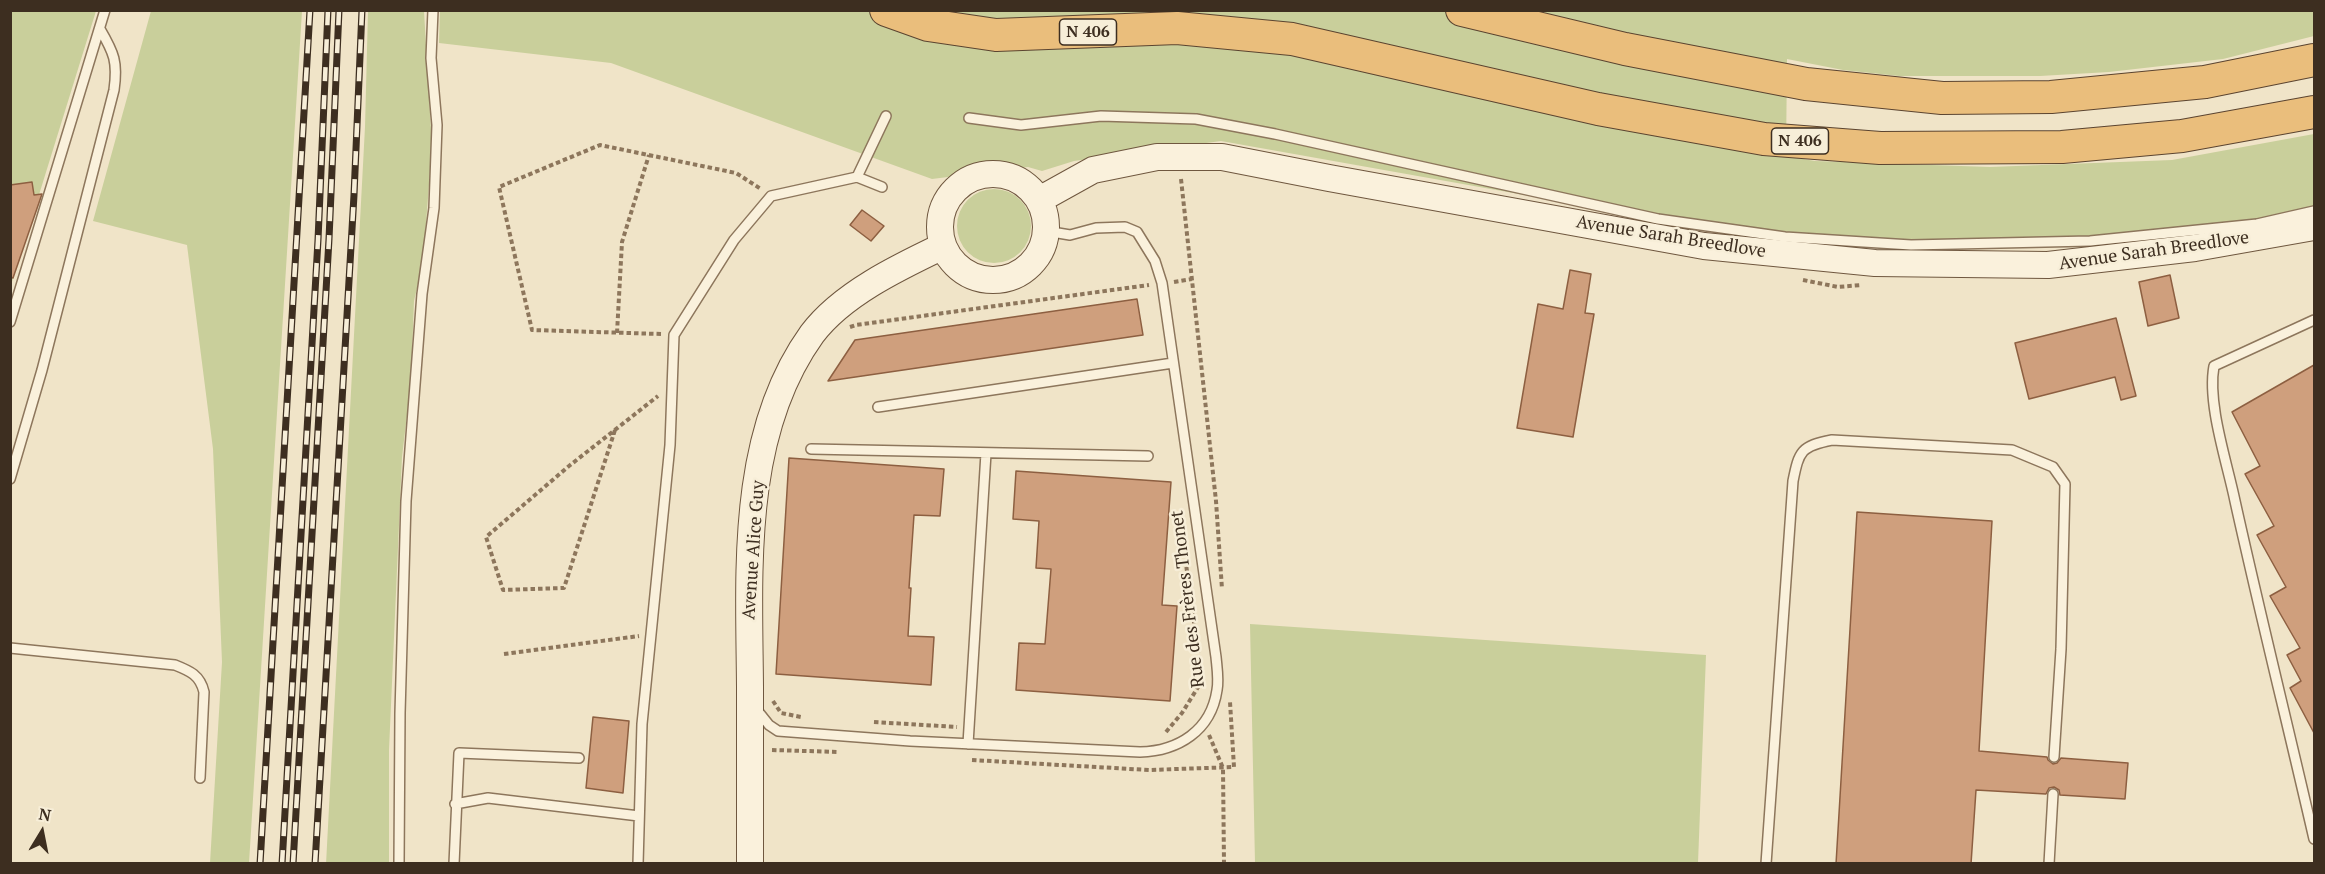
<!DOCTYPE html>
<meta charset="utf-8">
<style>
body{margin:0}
#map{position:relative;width:2325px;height:874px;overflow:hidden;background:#f0e4c8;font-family:"PT Serif",serif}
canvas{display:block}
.frame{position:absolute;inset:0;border:12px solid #3d2e20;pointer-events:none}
.north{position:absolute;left:12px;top:802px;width:60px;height:60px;-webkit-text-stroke:4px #f7eed8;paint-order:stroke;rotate:10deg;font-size:16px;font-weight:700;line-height:24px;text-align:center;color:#3d2e20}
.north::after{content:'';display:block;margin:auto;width:21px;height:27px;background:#3d2e20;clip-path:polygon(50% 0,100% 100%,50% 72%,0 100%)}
</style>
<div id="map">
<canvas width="2325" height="874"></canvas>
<div class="frame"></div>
<div class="north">N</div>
</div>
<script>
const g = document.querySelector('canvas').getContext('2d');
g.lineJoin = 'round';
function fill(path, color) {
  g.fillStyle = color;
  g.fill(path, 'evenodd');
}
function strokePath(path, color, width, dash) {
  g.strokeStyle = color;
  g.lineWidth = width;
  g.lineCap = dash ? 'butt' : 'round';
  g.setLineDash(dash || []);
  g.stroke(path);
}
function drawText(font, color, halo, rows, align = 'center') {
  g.font = font + ' "PT Serif",serif';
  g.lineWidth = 5;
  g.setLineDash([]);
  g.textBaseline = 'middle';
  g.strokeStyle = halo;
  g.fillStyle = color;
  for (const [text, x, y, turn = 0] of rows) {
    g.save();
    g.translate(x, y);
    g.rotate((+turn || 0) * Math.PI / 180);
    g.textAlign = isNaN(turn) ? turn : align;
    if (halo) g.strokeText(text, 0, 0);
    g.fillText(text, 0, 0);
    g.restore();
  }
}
const green = new Path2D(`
 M440,10L2314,11V36L2223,59L2109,72L2040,76H1899L1843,70L1787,59L1786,156L1815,161L1990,167L2172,160L2314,134V211L2257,224L2090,241L1911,245L1785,237L1665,220L1221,141L1074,161L1042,171L1028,167L932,179L611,63L439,43Z
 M10,11H96L11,285H10Z
 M151,11H302L249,863H210L222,662L213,449L187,245L93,221Z
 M368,11H424L432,146L423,262L414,301L411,381L402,457L389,750V863L326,864L365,127Z
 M957 226a37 37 0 1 1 74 0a37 37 0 1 1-74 0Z
 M1250,624L1706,655L1698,863H1255Z`);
const building = new Path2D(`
 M32,182L34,195L42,194L13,278L10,277V185Z
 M862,210L884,226L871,241L850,225Z
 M1570,270L1591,274L1585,313L1594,314L1573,437L1517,428L1538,304L1563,309Z
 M2170,275L2179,318L2148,326L2139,282Z
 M1137,299L1143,335L828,381L855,340Z
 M2116,318L2136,396L2121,400L2115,377L2029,399L2015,343Z
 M2314,365V733L2290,688L2301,681L2287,655L2300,648L2270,596L2286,587L2257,535L2274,526L2245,474L2260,466L2232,412Z
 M789,458L944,469L940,516L914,515L909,588H911L908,636L934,637L931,685L776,674Z
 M1016,471L1171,482L1162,605L1177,606L1170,701L1016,690L1019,643L1045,644L1051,569L1036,568L1039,521L1013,519Z
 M1857,512L1992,521L1979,751L2047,757L2048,760L2053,764L2057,763L2061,758L2128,763L2125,799L2060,795L2059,790L2054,787L2049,788L2046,794L1976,790L1971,864H1836Z
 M593,717L629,721L623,793L586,788Z`);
const path = new Path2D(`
 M1181,179L1216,501L1222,589
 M1803,280L1838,287L1861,285
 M1174,282L1192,279
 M850,327L856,325L1149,285
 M617,333L622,242L649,155
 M661,334L532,330L499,187L600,145L736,173L761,189
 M615,430L564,588L503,590L486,537L569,466L658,396
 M504,654L639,636
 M773,701L781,713L801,717
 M874,722L957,727
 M1166,732L1182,713L1200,684L1199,659L1182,535
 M1209,735L1223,768L1224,864
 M772,750L839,752
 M972,760L1149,770L1234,767L1230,702`);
const service = new Path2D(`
 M969,118L1021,125L1101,116L1196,119L1275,134L1658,219L1785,237L1911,245L2090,241L2257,224L2314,211
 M857,177L882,187
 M2314,320L2214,366C2207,404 2227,462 2235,501C2260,614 2288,726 2314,839
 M10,322L105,10
 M878,407L1173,363
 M811,449L1148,456
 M10,479L42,370L114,90C118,62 114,53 100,29
 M10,648L175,665C190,671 200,675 204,692L200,778
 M757,710L769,725L778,731L910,741L1140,752C1178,751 1211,731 1217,690C1219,680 1217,668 1216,657L1162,283L1155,261L1137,232L1125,227L1096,228L1070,235L1046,231
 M968,744L986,453
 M455,804L488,798L639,816
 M399,864L400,713L406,501L422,294L434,208L437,125L431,58L433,10
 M454,864L459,753L579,758
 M638,864L642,724L670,445L674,335L734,240L771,196L857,177L886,116
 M1766,864L1793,481C1799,451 1801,446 1832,440L2012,450L2053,467L2065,484L2061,649L2054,757
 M2049,864L2053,794`);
const secondary = new Path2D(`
 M940 227a53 53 0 1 1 106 0a53 53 0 1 1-106 0Z
 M1039,200L1093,170L1157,157H1222L1329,178L1704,246L1875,263L2048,265L2195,248L2314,227
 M750,864C750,804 750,745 750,686C749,569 740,434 812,334C842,294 899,267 943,246`);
const trunk = new Path2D(`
 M886,10L928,25L996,35L1177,28L1292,39L1598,109L1764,139L1880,148L2062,147L2182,136L2314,112
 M1462,10L1625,49L1806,84L1942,98L2051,97L2205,82L2314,60`);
const rail = new Path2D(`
 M260,864L310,10
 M282,864L318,240L328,10
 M293,864L329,239L339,10
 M315,864L354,195L362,10`);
const shields = [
 [1088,32,57],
 [1800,141,57]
];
const shieldNames = [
 ["N 406",1088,32],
 ["N 406",1800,141]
];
const streetNames = [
 ["Avenue Sarah Breedlove",1671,237,9],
 ["Avenue Sarah Breedlove",2154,251,-8],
 ["Avenue Alice Guy",754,550,-86],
 ["Rue des Frères Thonet",1188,599,-97]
];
fill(green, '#c9cf9b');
fill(building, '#cf9f7d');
strokePath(building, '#8d5f41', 1.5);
strokePath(service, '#8d765c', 12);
strokePath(secondary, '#6f573f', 28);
strokePath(trunk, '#5b4430', 34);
strokePath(path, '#8d765c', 4, [4.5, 3]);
strokePath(service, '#faf1dc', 9);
strokePath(secondary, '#faf1dc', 26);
strokePath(trunk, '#eabe7c', 32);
strokePath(rail, '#3d2e20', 7);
strokePath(rail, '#f7eed8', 4.5, [14]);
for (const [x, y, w] of shields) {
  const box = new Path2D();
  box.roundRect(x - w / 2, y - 13, w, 26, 4.5);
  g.fillStyle = '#f7eed8';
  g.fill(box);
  strokePath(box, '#3d2e20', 1.5);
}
drawText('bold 16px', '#3d2e20', null, shieldNames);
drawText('18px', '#3d2e20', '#f7eed8', streetNames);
</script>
